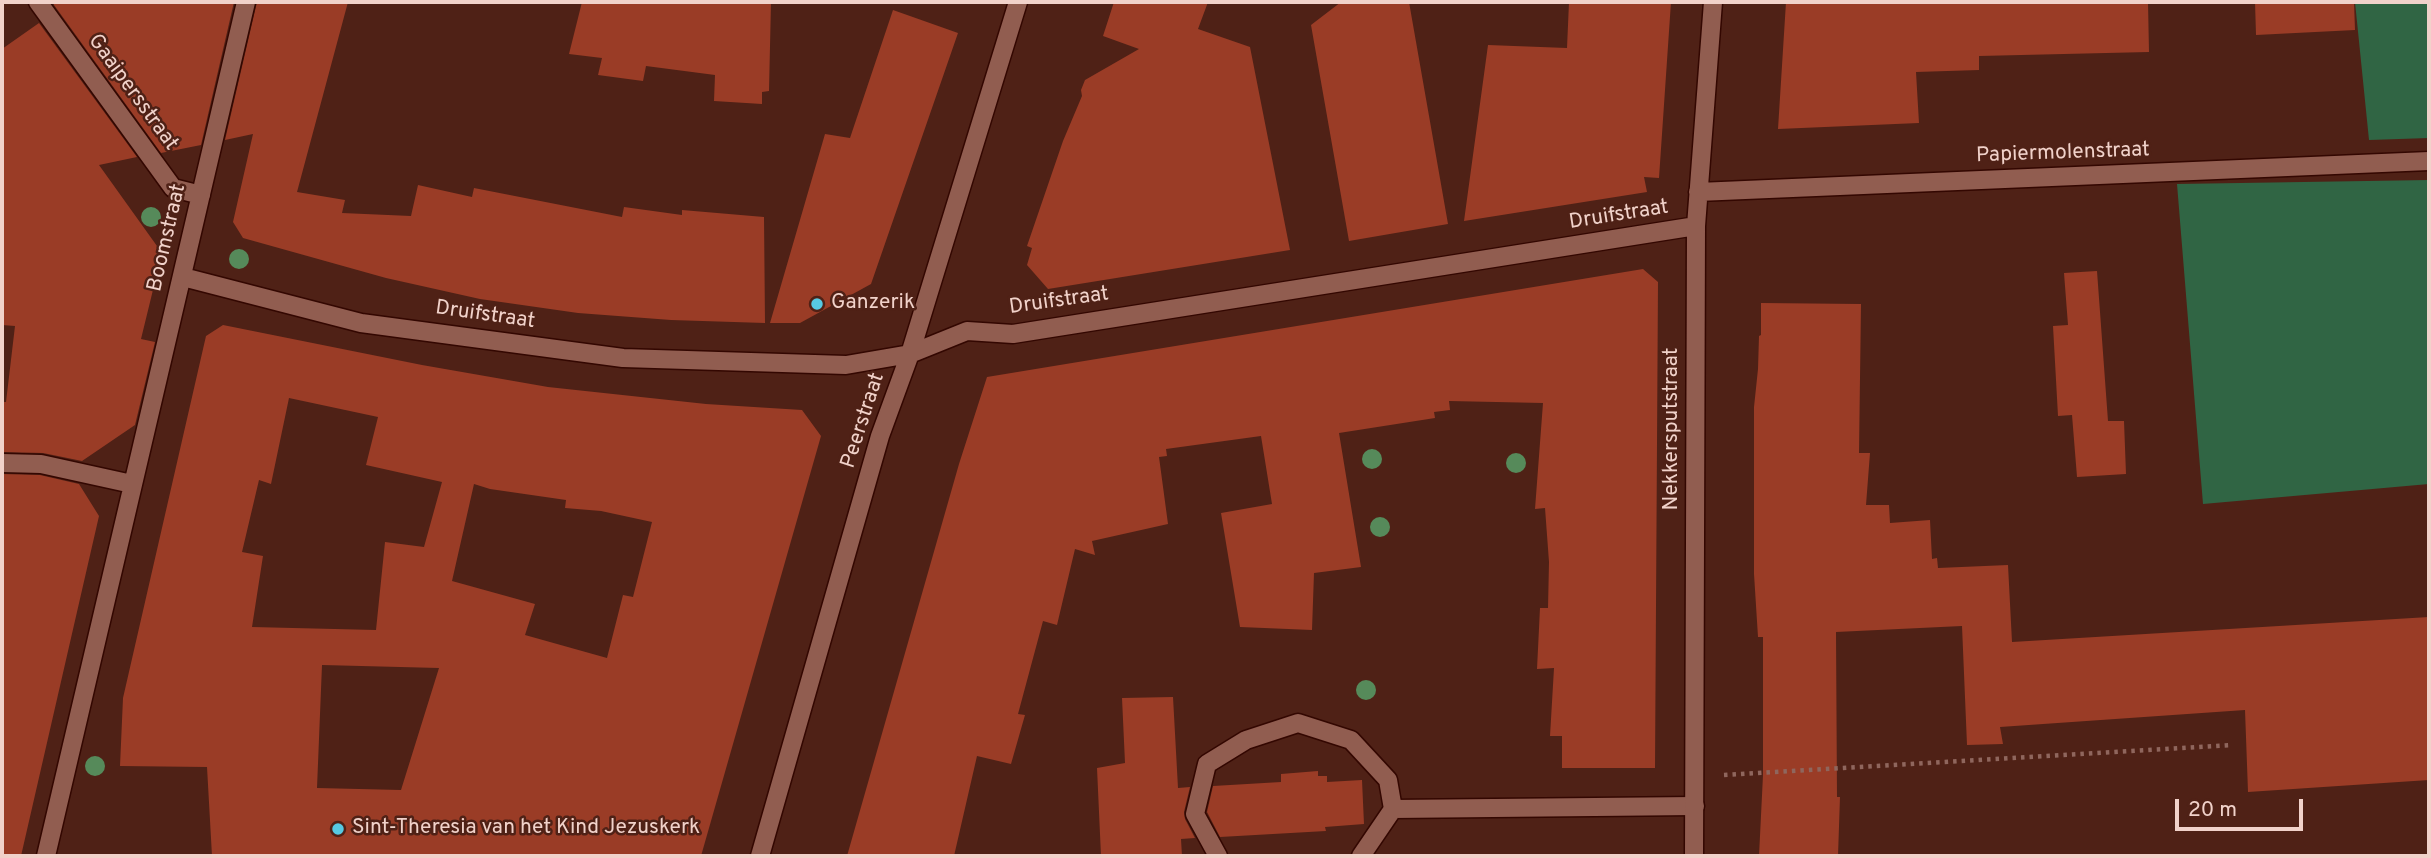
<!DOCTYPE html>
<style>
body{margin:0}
#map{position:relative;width:2431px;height:858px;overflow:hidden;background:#4f2116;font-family:Overpass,sans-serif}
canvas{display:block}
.frame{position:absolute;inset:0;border:4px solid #f1d2ca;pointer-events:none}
.scale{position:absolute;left:2175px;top:799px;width:128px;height:32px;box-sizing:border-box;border:4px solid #f1d2ca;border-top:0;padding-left:9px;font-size:21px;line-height:24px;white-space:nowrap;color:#f1d2ca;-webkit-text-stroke:5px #4f2116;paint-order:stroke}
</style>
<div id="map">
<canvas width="2431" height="858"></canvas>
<div class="frame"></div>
<div class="scale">20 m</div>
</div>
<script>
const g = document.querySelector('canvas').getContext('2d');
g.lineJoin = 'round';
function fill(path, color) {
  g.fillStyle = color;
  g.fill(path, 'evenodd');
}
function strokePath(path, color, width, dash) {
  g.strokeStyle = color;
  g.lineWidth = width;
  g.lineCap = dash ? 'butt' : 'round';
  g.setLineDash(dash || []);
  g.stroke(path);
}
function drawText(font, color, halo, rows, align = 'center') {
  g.font = font + ' Overpass,sans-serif';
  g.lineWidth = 5;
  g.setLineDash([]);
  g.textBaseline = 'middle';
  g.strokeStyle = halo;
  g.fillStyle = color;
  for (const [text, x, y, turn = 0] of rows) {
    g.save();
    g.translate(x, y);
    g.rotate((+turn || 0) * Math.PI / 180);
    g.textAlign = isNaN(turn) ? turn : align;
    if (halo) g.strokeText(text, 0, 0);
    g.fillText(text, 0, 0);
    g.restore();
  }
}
const green = new Path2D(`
 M2355,2H2429V138L2369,140Z
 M2429,180V484L2203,504L2177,184Z`);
const building = new Path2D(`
 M54,2H234L201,145L161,153L54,5Z
 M257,2H348L297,192L345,200L342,213L411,216L418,185L472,197L474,188L622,217L624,207L682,215V210L764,217L765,323L671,320L578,313L480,299L386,278L243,238L233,222L253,134L225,140Z
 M582,2H771L769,91L762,92V104L714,101L715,75L646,66L643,81L598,75L602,58L569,54Z
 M1114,2H1208L1198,29L1250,47L1290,250L1048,289L1027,265L1032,248L1027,246L1063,141L1082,96L1081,90L1085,80L1139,49L1103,36Z
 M1341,2H1409L1448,224L1349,241L1311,25Z
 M1569,2H1671L1659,178L1644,177L1647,192L1464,221L1488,45L1567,48Z
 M1786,2H2148L2149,52L1979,56V70L1916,72L1919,123L1778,129Z
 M2255,2H2354L2355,30L2256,35Z
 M893,10L958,33L871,284L800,323H770L825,134L850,138Z
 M39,23L137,157L99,165L162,253L141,339L155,342L135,425L82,461L43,453L2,452V402H6L15,326L2,325V49Z
 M1643,269L1658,282L1655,768H1562V736H1550L1554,668L1537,669L1540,608H1548L1549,562L1545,508L1535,509L1543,403L1449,401L1450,410L1434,412L1435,418L1339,433L1361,567L1314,573L1312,630L1240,627L1221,513L1272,504L1261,436L1166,449L1167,456L1159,457L1168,524L1092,541L1095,555L1075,549L1057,625L1043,621L1018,714L1025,715L1011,764L977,756L954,856H847L959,464L987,377Z
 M2097,271L2108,421H2124L2126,474L2077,477L2072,415L2058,416L2053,326L2068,325L2064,273Z
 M1761,303L1861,304L1859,453H1870L1866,505H1889L1890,523L1930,520L1932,559L1937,558L1938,568L2008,565L2012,642L2429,617V780L2248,792L2245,710L2000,727L2003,744L1967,745L1962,626L1836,632L1837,797H1840L1838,856H1759L1763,775V637H1758L1754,574V407L1758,369L1759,336L1761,335Z
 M223,325L422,365L548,387L706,404L802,410L821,436L701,856H212L207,767L120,766L123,698L206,336ZM289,398L378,417L366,465L442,482L424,547L385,542L376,630L252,627L263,556L242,552L259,480L271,484ZM474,484L490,489L566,500L565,508L601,511L652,522L633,597L623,595L607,658L525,635L535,604L452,581ZM322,665L439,668L401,790L317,788Z
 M2,474L40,475L79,484L99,516L21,856H2Z
 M1173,697L1178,788L1190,787L1184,812L1185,819L1195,838L1181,839L1182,856H1101L1097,768L1125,763L1122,698Z
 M1318,771V776H1327V782L1362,780L1364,824L1325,827L1326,831L1220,837L1207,812L1213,786L1281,782V774Z`);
const path = new Path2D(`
 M1724,775L2232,745`);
const lane = new Path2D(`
 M1393,809L1695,806
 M1218,856L1195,814L1207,764L1246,740L1298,723L1351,740L1388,780L1393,809L1361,856`);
const street = new Path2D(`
 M38,2L173,188L201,195
 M1698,192L2429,161
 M183,277L361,323L623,358L846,365L910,354L967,331L1013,334L1696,226
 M2,463L41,464L132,484
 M46,856L246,2
 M760,856L880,436L910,354L1018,2
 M1694,856L1696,226L1713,2`);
const trees = [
 [151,217],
 [239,259],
 [1372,459],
 [1516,463],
 [1380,527],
 [1366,690],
 [95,766]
];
const markers = [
 [817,304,7,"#57c9e2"],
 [338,829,7,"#57c9e2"]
];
const streetNames = [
 ["Gaaipersstraat",132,93,54],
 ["Papiermolenstraat",2063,154,-2],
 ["Druifstraat",1619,216,-9],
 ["Boomstraat",168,238,-77],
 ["Druifstraat",1059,302,-8],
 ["Druifstraat",485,316,8],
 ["Peerstraat",864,421,-72],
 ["Nekkersputstraat",1673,429,-90]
];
const poiNames = [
 ["Ganzerik",831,304],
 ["Sint-Theresia van het Kind Jezuskerk",352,829]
];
fill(green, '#306544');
fill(building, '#9a3c26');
strokePath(lane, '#330701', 21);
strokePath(street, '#330701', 21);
strokePath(path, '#8f665d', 4.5, [3.5, 5]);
strokePath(lane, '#915d50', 18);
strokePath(street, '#915d50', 18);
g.fillStyle = '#568a5a';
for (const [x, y] of trees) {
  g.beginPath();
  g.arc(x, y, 10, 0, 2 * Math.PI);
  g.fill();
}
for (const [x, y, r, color] of markers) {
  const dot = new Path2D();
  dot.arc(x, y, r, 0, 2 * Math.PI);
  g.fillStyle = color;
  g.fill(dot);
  strokePath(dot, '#4f2116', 2.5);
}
drawText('21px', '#f1d2ca', '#4f2116', streetNames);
drawText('21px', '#f1d2ca', '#4f2116', poiNames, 'left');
</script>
